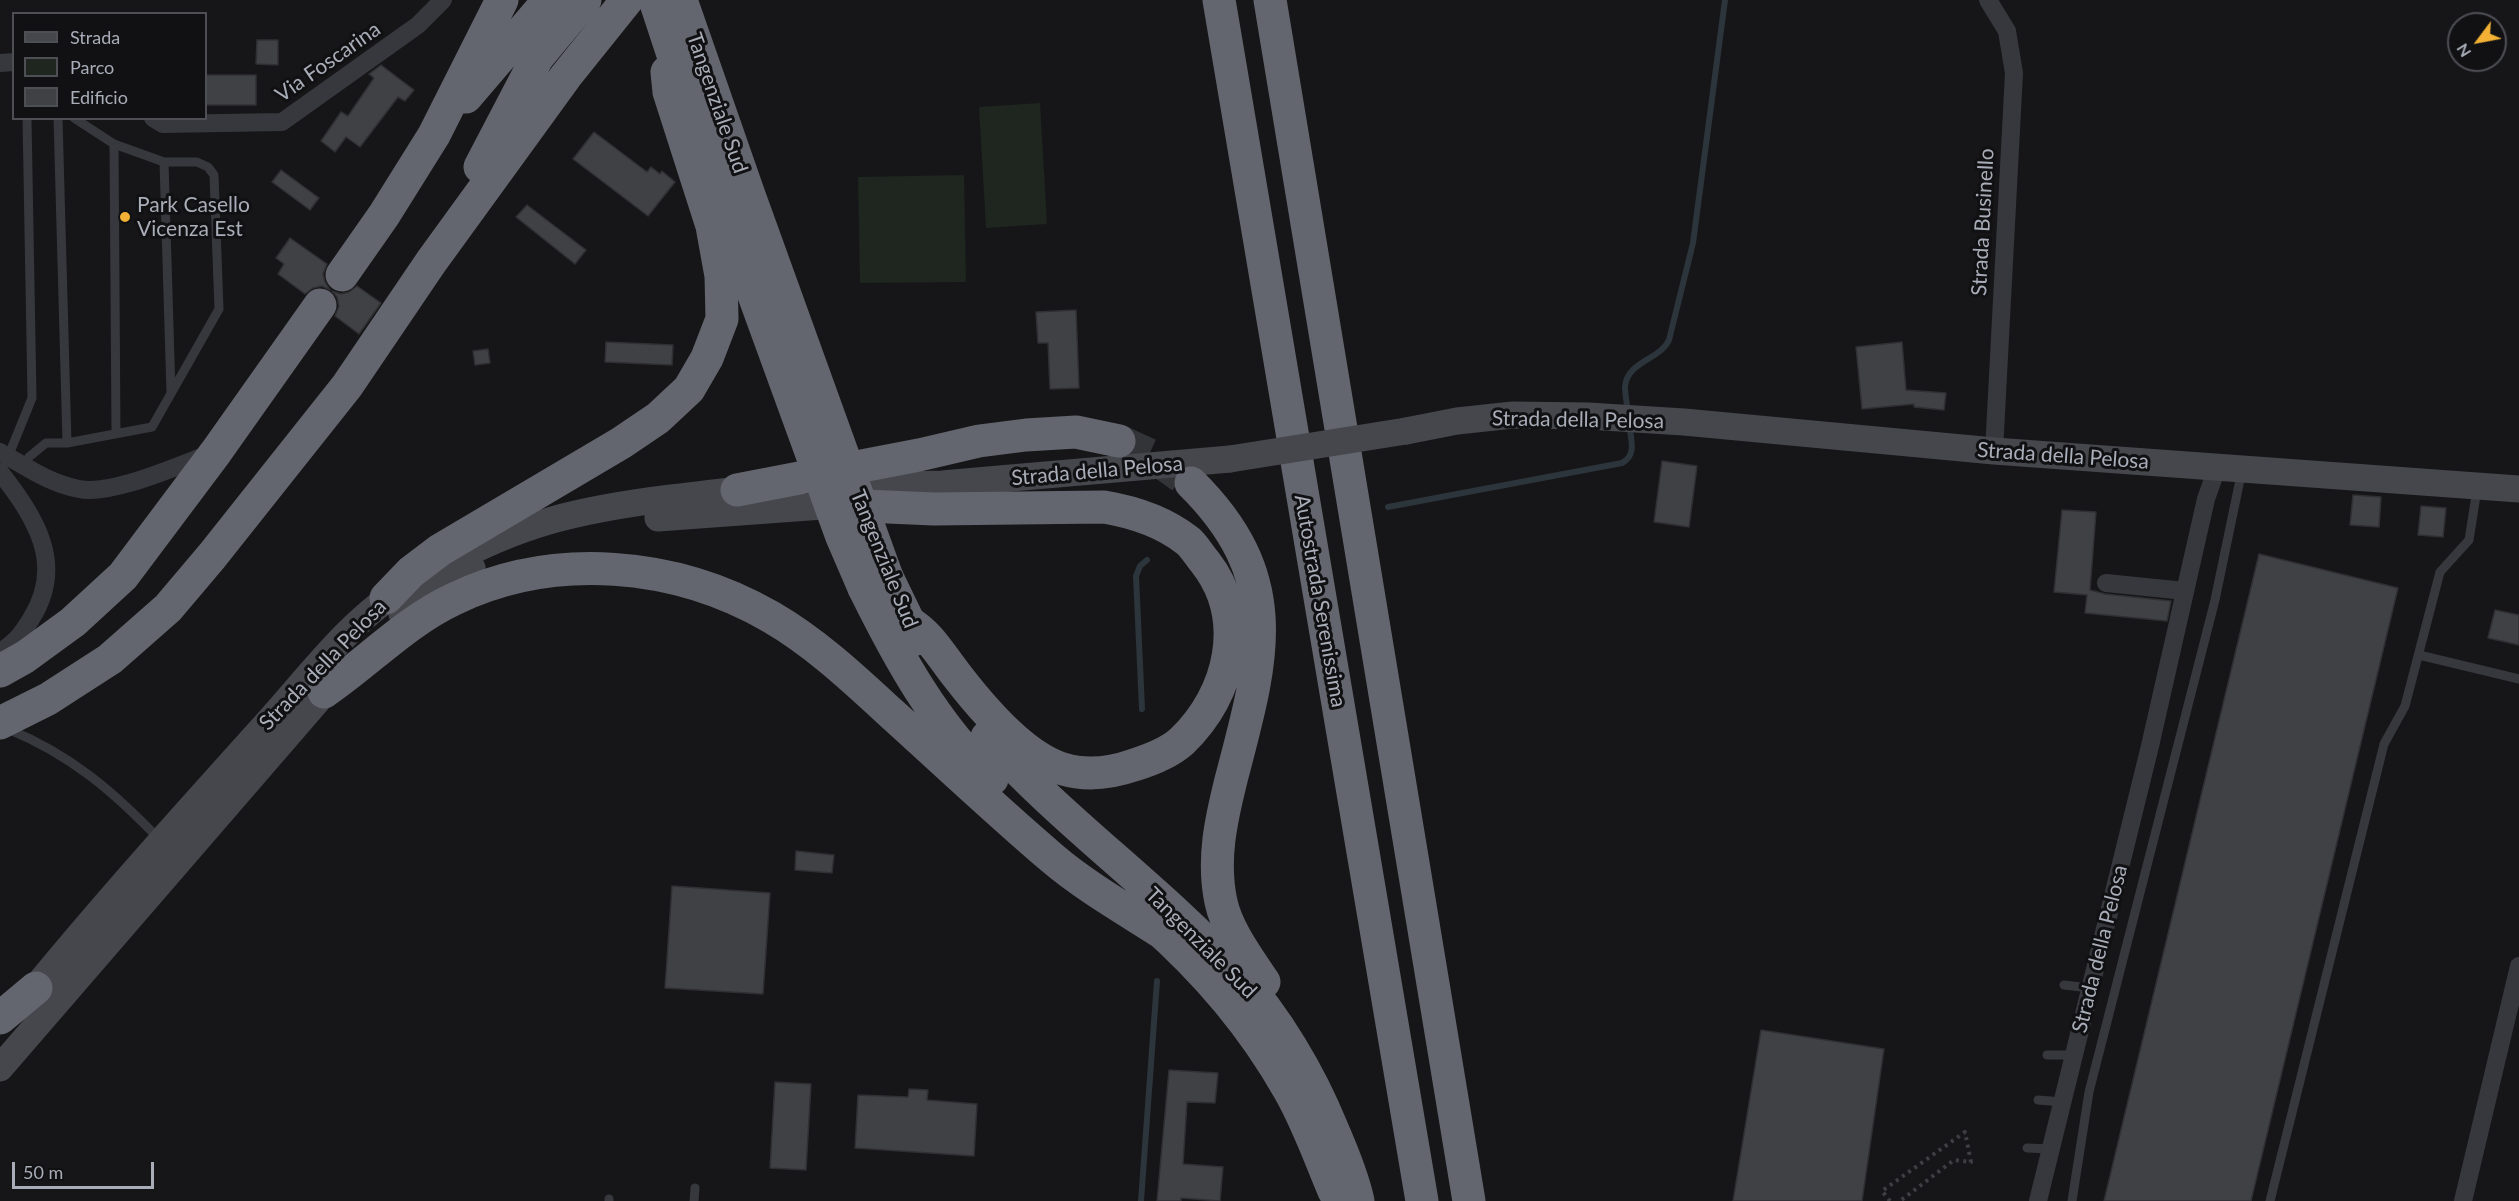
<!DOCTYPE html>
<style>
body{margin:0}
#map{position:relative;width:2519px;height:1201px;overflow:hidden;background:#161618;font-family:Lato,sans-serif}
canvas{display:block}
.legend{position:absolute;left:12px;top:12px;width:195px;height:108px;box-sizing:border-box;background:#111113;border:2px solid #4d4f55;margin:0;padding:8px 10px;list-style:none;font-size:18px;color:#a8adb8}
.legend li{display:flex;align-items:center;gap:12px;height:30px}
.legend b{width:30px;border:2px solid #4d4f55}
.north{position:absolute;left:2447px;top:12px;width:60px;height:60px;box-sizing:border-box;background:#111113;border:2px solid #4d4f55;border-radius:50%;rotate:238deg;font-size:16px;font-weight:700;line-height:24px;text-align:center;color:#a8adb8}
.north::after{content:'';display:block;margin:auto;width:21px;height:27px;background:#f2b134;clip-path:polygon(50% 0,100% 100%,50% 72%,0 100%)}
.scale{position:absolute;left:12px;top:1162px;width:142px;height:27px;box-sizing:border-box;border:3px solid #a8adb8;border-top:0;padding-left:8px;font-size:18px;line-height:21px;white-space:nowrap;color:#a8adb8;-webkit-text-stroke:4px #111113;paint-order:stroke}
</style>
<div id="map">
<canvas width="2519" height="1201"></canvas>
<ul class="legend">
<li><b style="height:8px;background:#45474d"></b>Strada</li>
<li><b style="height:16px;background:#1e261f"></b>Parco</li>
<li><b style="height:16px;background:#404145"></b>Edificio</li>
</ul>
<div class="north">N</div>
<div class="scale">50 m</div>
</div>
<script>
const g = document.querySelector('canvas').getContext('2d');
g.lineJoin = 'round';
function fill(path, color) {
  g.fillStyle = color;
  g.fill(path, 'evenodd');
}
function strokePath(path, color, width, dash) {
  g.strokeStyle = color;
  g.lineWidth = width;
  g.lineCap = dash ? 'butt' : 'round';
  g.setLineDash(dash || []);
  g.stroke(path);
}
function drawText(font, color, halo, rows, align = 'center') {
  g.font = font + ' Lato,sans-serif';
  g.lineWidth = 6;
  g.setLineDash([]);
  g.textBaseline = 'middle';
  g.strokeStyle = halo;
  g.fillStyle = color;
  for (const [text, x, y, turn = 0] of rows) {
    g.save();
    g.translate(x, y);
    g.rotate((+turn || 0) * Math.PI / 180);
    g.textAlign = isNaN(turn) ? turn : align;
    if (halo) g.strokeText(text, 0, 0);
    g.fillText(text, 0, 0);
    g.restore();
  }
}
const green = new Path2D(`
 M1040,103L1047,224L986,228L979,107Z
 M964,175L966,282L860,283L858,177Z`);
const stream = new Path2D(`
 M1628,412C1627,404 1625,395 1625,387C1627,361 1660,360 1669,340L1693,243L1725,0
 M1388,507L1622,463C1637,455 1631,439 1629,425
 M1142,709L1136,576L1140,566L1147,560
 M1141,1201L1157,981`);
const building = new Path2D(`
 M257,40H278V65L256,64Z
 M381,65L414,90L405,101L398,97L360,147L346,137L335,152L321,141L341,112L348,116L374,78L369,74Z
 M206,75H256V105H206Z
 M594,132L647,172L651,167L660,174L662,171L675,182L648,216L573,159Z
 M281,170L319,198L310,210L272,182Z
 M527,205L586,250L575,264L516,217Z
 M290,238L327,264L323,274L325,282L330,290L322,286L313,288L305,294L278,274L284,264L276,258Z
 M357,286L381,303L359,334L335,316L339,306L337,297L332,291L341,294L349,292Z
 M1076,310L1079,388L1050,389L1048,343H1038L1036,312Z
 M606,342L673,345L672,365L605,362Z
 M1902,342L1906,390L1946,393L1944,410L1914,407V404L1862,409L1856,347Z
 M488,349L490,363L475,365L473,351Z
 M1662,461L1697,466L1689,527L1654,522Z
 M2353,495L2381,497L2379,527L2350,525Z
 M2421,506L2446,508L2443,537L2418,535Z
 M2062,510L2096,512L2090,590L2105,594L2171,601L2167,621L2085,613L2087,595L2054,592Z
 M2259,554L2398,588L2251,1201H2104Z
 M2495,610L2519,615V645L2488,638Z
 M796,851L834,855L832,873L795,870Z
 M672,886L770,893L763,994L665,988Z
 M1761,1030L1884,1049L1862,1201H1733Z
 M1169,1070L1218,1073L1215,1103L1187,1102L1183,1164L1223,1167L1220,1201L1181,1198V1201H1157Z
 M775,1082L811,1084L806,1170L770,1168Z
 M909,1089L928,1090L927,1100L977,1104L974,1156L855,1148L858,1095L908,1097Z`);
const highwayTunnel = new Path2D(`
 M1119,441L1154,457L1182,477`);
const path = new Path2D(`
 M1890,1201L1882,1191L1965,1132L1971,1162L1954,1160L1900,1201`);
const lane = new Path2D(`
 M58,118L67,443
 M114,144L116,434
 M164,162L171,393
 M8,457L32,398L27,118
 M24,465L29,457L46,443H67L152,427L219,309L214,175L208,167L197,162H164L114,144L74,118
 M2419,655L2519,679
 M8,729C71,755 113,791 160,840
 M2064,985L2090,988
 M2047,1055H2074
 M2038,1100L2062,1102
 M2027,1148L2051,1149
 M609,1201V1199
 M694,1201L695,1188
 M2072,1201L2089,1092L2215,600L2242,470
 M2270,1201L2384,744L2405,706L2440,572L2469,540L2477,489`);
const street = new Path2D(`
 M1988,0L2007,31L2014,73L1994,451
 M0,63L14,62
 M153,118L163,124L282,122L418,25L443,0
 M0,452C25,466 50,484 79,489C111,496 179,465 212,453
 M0,472C35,517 66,564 31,619C21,635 16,642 0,652
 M2106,583L2185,591
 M2038,1201L2150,746L2206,499L2217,468
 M2463,1201L2519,966`);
const secondary = new Path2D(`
 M1406,431L1457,421L1513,415L1588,416L1684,422L1994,451L2519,489
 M835,487L942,484L1230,459
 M658,518L850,504
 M440,568C518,523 582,509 671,498C700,495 728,490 758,489
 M402,614L433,591L472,568
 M23,1003C102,906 185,814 268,722C308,678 353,617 404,588
 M0,1068L338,677`);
const highway = new Path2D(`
 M1219,0L1422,1201
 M1270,0L1469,1201
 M466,97L549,0
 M480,167L537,58L585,0
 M342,275L384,215L434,135L502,0
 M1191,483C1289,580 1262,661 1231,780C1221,820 1212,860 1221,902C1227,930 1248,958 1264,982
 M737,490L919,455L979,441L1026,435L1076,432L1119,441
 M842,505L934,509L1104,507C1134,512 1164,522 1188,541C1194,546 1199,555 1205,562C1249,618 1231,694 1182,741C1169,753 1150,760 1134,765C1111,773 1086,776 1063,769C1024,757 982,708 958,677C941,656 931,635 907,621
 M887,577L917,639
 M864,588C898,657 935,725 992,779
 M386,598L411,572L440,550L621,443L658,418L689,389L707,358L722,319L721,276L712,226L669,92L667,72
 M0,671L25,657L73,622L123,576L216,452L320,305
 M324,692C368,662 405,622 454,599C554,551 676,562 771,617C816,643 855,680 892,714C945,762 998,812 1052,858C1086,887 1127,910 1164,934
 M0,723L48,699L110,659L168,608L212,556L347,386L431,262L566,76L627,0
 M987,737C1064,823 1159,889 1237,974C1277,1018 1310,1074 1332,1128C1342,1151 1353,1177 1358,1201
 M1148,920C1203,968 1253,1026 1289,1090C1307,1121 1320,1158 1334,1191
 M0,1018L36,988`);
const secondaryBridge = new Path2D(`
 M1230,459L1406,431`);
const highwayBridge = new Path2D(`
 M655,0L735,243L842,537L864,588
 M681,0L749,195L887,577`);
const markers = [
 [125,217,6,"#f2b134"]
];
const streetNames = [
 ["Via Foscarina",328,62,-35],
 ["Tangenziale Sud",717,103,71],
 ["Strada Businello",1983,222,-87],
 ["Strada della Pelosa",1578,420,1],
 ["Strada della Pelosa",2063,456,4],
 ["Strada della Pelosa",1097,471,-5],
 ["Tangenziale Sud",884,559,68],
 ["Autostrada Serenissima",1320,601,80],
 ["Strada della Pelosa",323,665,-46],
 ["Tangenziale Sud",1201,943,45],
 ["Strada della Pelosa",2100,949,-76]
];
const poiNames = [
 ["Park Casello",137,205],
 ["Vicenza Est",137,229]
];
fill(green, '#1e261f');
strokePath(stream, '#2c353c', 6);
fill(building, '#404145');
strokePath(building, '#303034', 1.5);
strokePath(highwayTunnel, '#333438', 33, [33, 16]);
strokePath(path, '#3d3f44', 4, [3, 4.5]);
strokePath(lane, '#37383d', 9);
strokePath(street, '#37383d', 18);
strokePath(secondary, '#45474d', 27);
strokePath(highway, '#63666e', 33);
strokePath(secondaryBridge, '#45474d', 27);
strokePath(highwayBridge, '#63666e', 33);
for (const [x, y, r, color] of markers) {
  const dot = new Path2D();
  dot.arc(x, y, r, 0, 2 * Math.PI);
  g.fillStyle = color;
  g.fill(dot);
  strokePath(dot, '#111113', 2);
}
drawText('21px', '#a8adb8', '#111113', streetNames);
drawText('21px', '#a8adb8', '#111113', poiNames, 'left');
</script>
